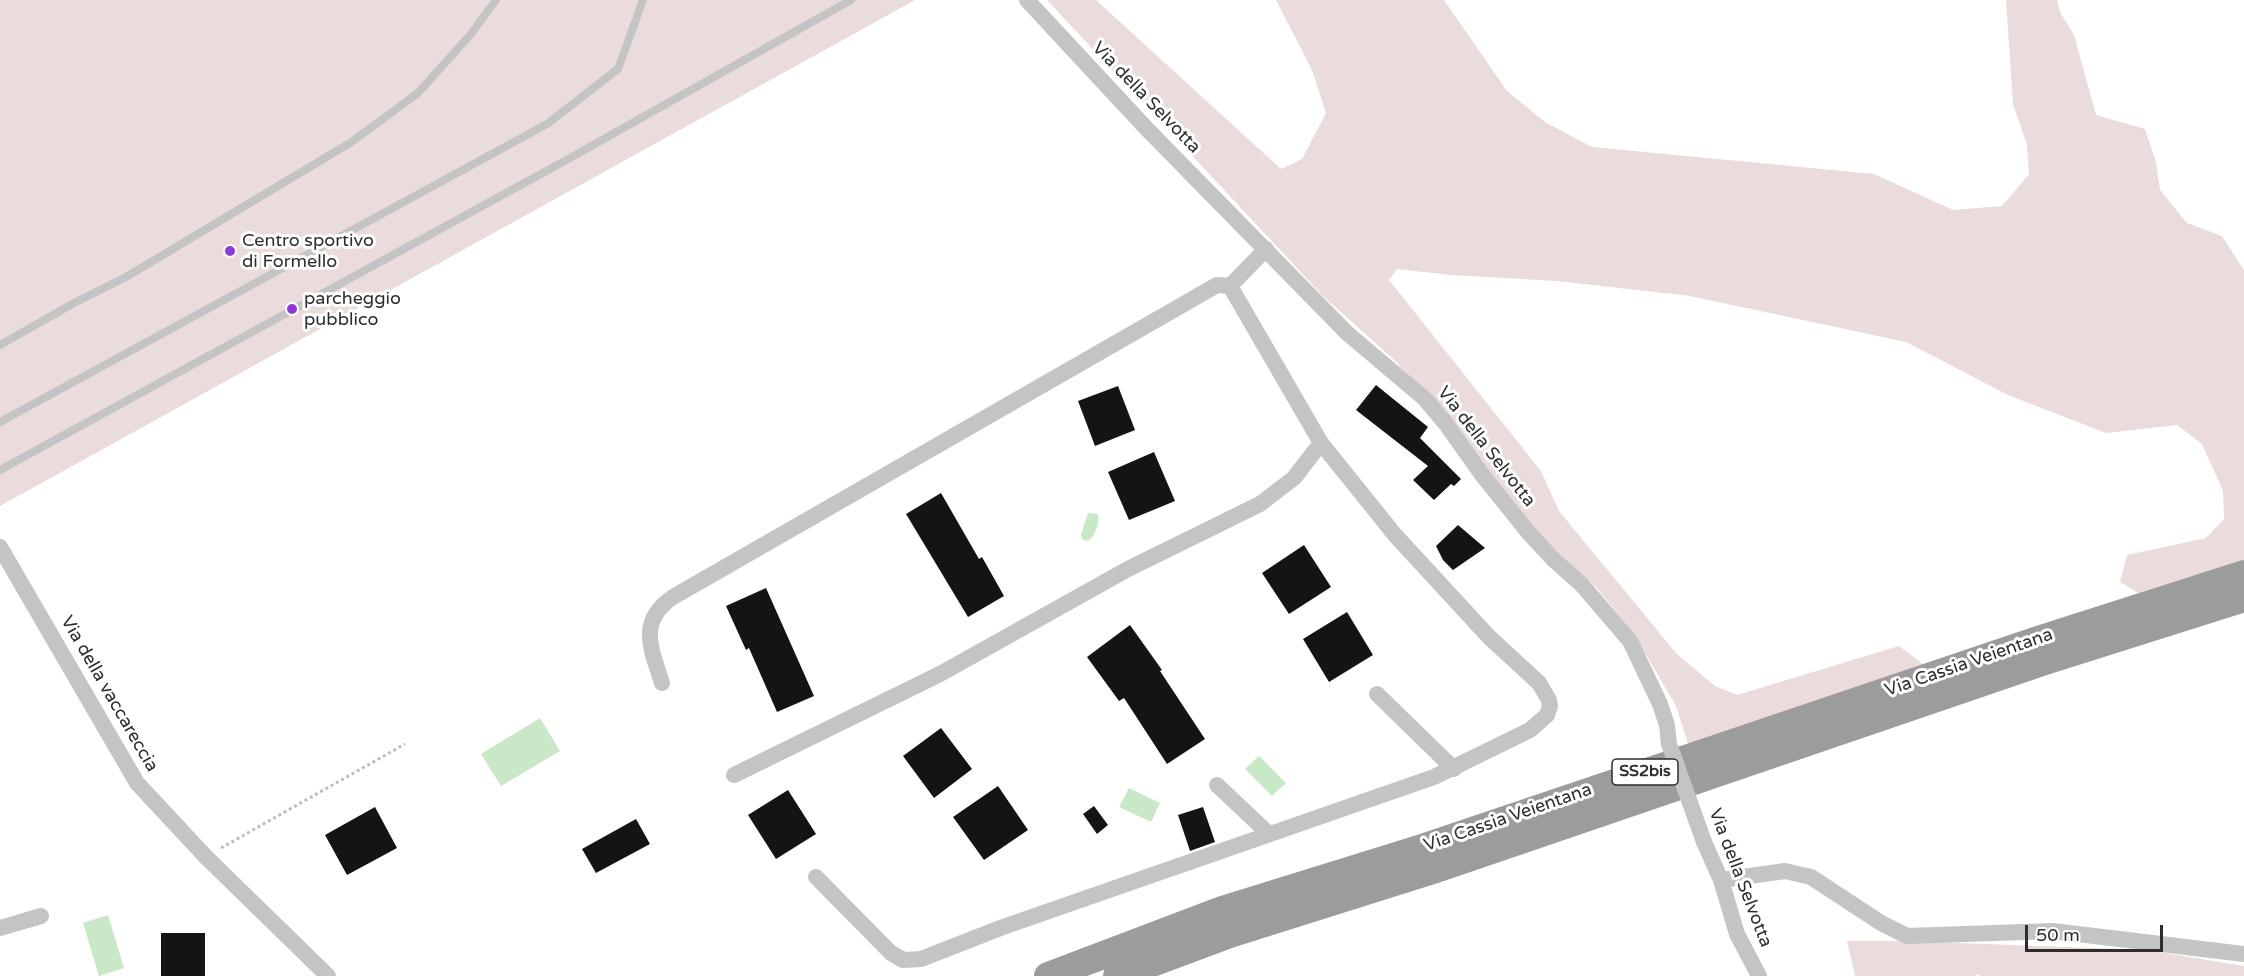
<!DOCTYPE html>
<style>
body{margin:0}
#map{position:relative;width:2244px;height:976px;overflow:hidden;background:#fff;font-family:"Varela Round",sans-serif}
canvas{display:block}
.scale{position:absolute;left:2025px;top:925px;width:138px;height:27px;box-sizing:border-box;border:3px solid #2d2d2d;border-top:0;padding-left:8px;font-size:18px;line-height:21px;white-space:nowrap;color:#2d2d2d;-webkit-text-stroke:4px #fff;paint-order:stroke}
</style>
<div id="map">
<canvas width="2244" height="976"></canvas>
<div class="scale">50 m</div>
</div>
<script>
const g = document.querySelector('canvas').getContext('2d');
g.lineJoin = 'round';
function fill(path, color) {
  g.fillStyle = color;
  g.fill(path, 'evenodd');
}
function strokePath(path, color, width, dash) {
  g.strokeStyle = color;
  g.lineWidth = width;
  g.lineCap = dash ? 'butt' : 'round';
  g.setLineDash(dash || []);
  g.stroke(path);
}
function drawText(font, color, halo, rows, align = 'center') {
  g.font = font + ' "Varela Round",sans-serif';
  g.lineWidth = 6;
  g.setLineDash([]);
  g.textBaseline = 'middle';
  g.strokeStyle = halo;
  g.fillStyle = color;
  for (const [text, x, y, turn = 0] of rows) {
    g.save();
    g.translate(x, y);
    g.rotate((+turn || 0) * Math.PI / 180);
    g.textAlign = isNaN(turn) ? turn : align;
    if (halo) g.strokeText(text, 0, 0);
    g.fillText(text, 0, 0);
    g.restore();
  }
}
const green = new Path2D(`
 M0,0H915L0,506Z
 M1047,0H1096L1281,169L1302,159L1326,113L1312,70L1276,0H1444L1507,91L1545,122L1592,147L1874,174L1953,210L2002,206L2029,174L2027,145L2013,104L2006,0H2057L2060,12L2074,35L2096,115L2145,129L2156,162L2160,190L2187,223L2222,236L2244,270V560L2138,593L2120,582L2127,555L2206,538L2224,519L2223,491L2202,444L2177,425L2106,433L2008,395L1906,342L1690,296L1557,281L1451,275L1397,269L1389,280L1541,471L1559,511L1676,653L1715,686L1737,695L1899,646L1923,664L1690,750L1676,706L1634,634L1596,587L1536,534L1507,497L1455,423L1392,358L1323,296Z
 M1847,941H1904L2147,950L2244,966V976H1980L1979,974L1975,976H1855Z`);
const water = new Path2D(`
 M1088,513L1098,514C1100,523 1095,536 1088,541L1083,540L1081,535Z
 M540,718L560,751L501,786L481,754Z
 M1259,756L1286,783L1272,796L1245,769Z
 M1129,788L1160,803L1151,822L1119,807Z
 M108,915L124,968L99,976L83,923Z`);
const building = new Path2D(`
 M1376,385L1428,427L1420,438L1461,479L1454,486L1451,484L1434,500L1413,480L1428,466L1356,410Z
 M1118,386L1135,430L1095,446L1078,401Z
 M1154,452L1175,501L1129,520L1108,472Z
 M941,493L979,559L982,557L1004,596L968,617L906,514Z
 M1458,525L1485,548L1453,570L1443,560L1436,546Z
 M1304,545L1331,587L1289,614L1262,573Z
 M766,588L814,696L777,712L749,648L746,650L726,606Z
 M1347,612L1373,655L1329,682L1303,639Z
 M1130,625L1162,670L1160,671L1205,739L1167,764L1124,698L1119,701L1087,657Z
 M941,728L972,769L934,798L903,756Z
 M998,786L1028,830L984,860L953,817Z
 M788,790L816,834L776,859L748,815Z
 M1094,806L1108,825L1097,834L1083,814Z
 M375,807L397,848L347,875L325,835Z
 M1203,807L1215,842L1190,851L1178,815Z
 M636,819L650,844L596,873L582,849Z
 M161,933H205V976H161Z`);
const path = new Path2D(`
 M221,848L405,744`);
const service = new Path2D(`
 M0,345L74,303L126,277L350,143L418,93L471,34L496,0
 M0,422L547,124L618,69L643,0
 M0,470L570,158L851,0`);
const minor = new Path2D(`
 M1027,0L1146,128L1347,333L1425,399L1446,424L1483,476L1528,532L1553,559L1582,585L1630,641L1660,704L1667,725L1669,744
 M0,547L137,783L206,857L328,976
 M662,683C651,648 637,622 673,597L1217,285L1230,286L1266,249
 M1377,694L1454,769
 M734,775L940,674L1128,569L1260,504L1294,478L1321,443
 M1217,785L1269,834
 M1704,842L1721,880L1737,934L1759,976
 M816,877L891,953L903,960L921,959L1003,927L1434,777L1530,730L1547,715L1550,706L1549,700L1539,683L1489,637L1395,535L1321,443L1230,286
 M1721,880L1785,871L1811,877L1881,923L1907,936L2053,931L2244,954
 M0,928L41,916`);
const trunk = new Path2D(`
 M1048,976L1222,910L1425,847L2038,640L2244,574
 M1117,976L1230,934L1433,870L2042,662L2244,598`);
const minorBridge = new Path2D(`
 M1669,744L1704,842`);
const markers = [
 [230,251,6,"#8c3ad8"],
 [292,309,6,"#8c3ad8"]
];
const shields = [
 [1645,772,66]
];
const shieldNames = [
 ["SS2bis",1645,772]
];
const streetNames = [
 ["Via della Selvotta",1146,98,46],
 ["Via della Selvotta",1486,447,52],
 ["Via Cassia Veientana",1969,663,-19],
 ["Via della vaccareccia",109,694,60],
 ["Via Cassia Veientana",1508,818,-19],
 ["Via della Selvotta",1740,878,69]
];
const poiNames = [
 ["Centro sportivo",242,241],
 ["di Formello",242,262],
 ["parcheggio",304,299],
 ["pubblico",304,320]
];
fill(green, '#e9dcdb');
fill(water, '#c9e8c8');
fill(building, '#141414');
strokePath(path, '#bdbdbd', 3, [3, 3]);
strokePath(service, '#c4c4c4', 8);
strokePath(minor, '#c4c4c4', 16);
strokePath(trunk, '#9c9c9c', 28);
strokePath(minorBridge, '#c4c4c4', 16);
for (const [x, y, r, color] of markers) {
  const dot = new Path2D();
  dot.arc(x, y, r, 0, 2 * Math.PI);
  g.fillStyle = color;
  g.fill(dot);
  strokePath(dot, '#fff', 2);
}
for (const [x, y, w] of shields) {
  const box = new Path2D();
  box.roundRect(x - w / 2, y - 13, w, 26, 4.5);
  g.fillStyle = '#fff';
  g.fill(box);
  strokePath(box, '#2d2d2d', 1.5);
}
drawText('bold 16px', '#2d2d2d', null, shieldNames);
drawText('18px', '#2d2d2d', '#fff', streetNames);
drawText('18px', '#2d2d2d', '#fff', poiNames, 'left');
</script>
